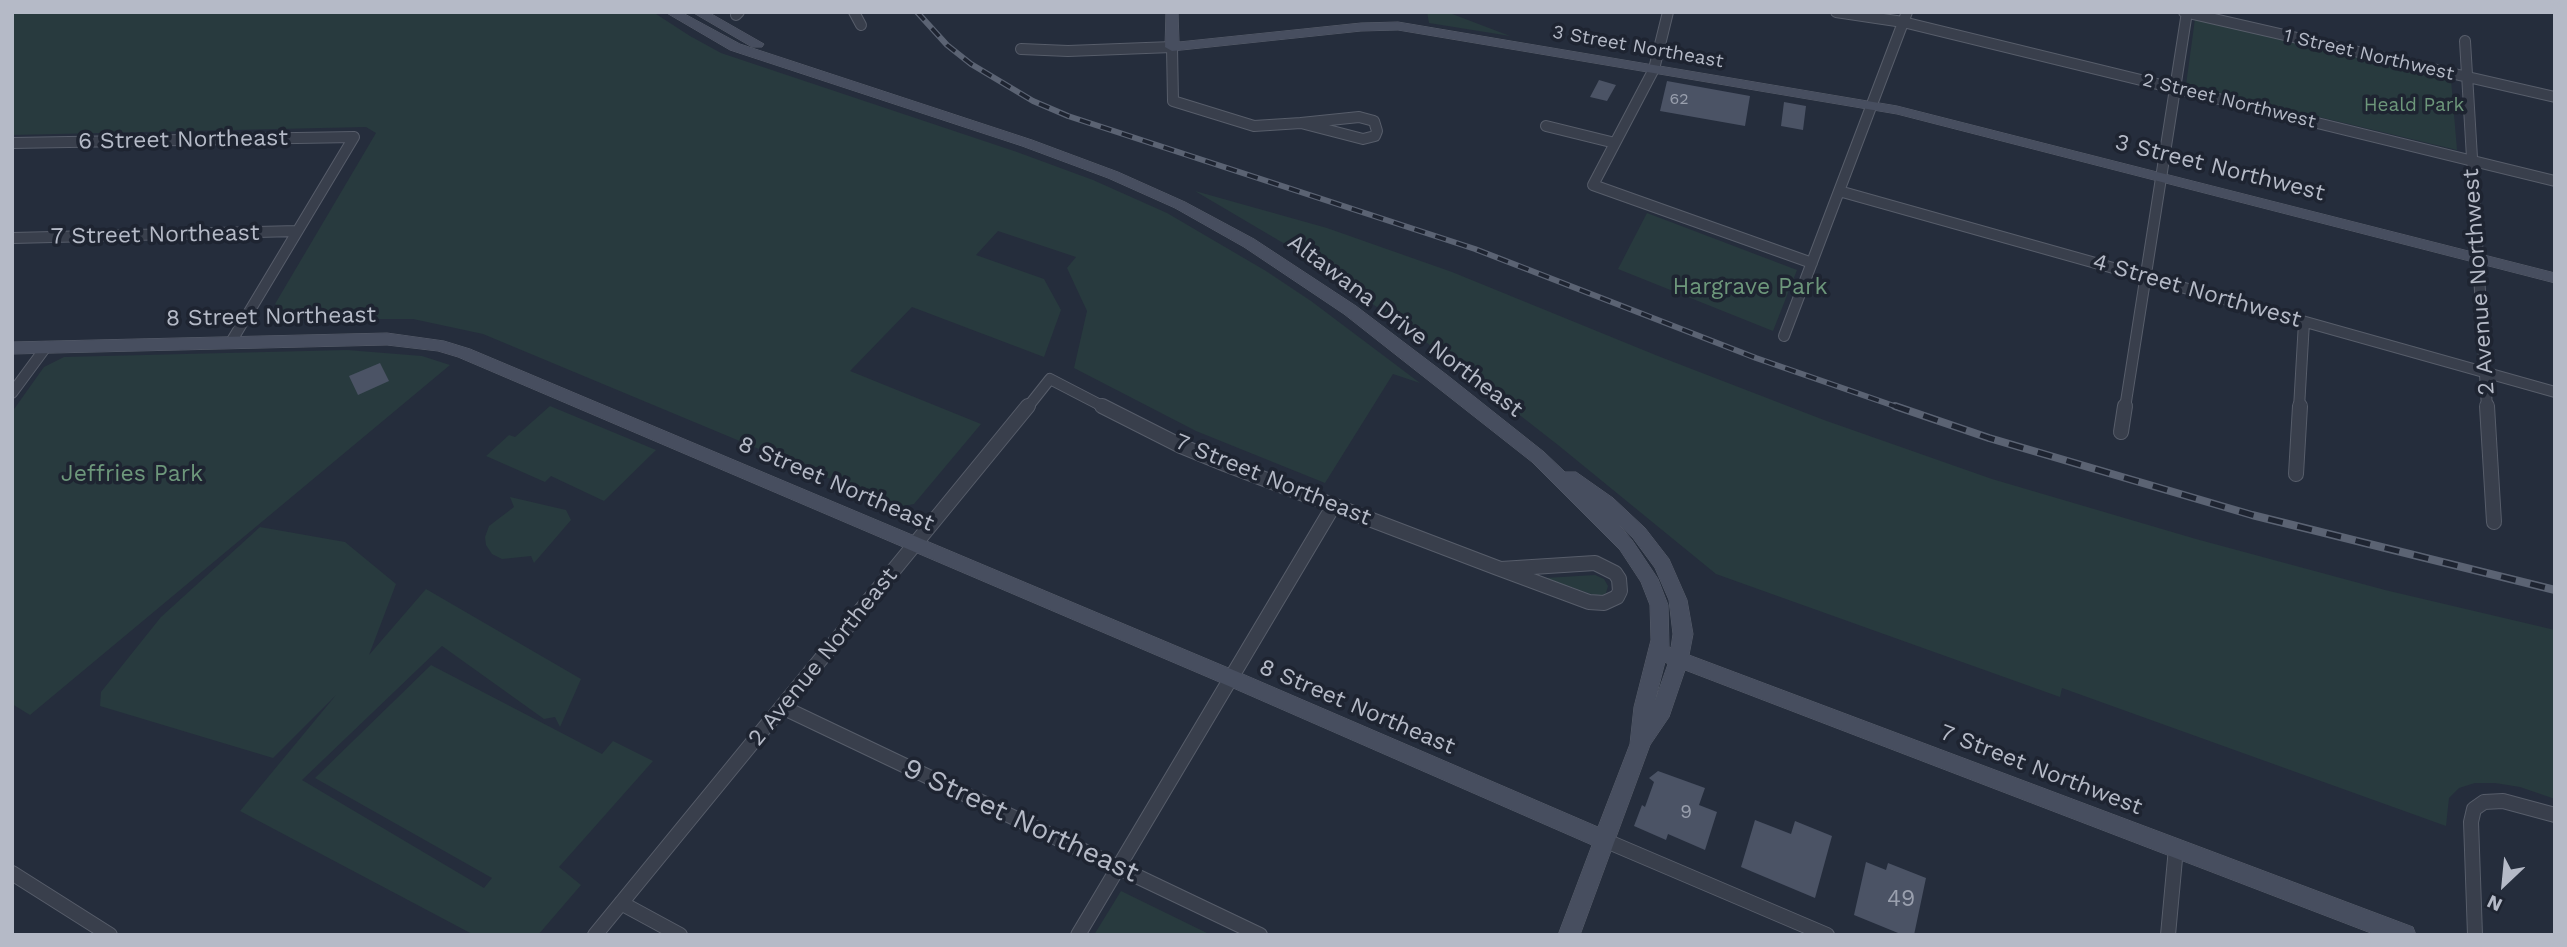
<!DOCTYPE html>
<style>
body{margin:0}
#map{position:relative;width:2567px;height:947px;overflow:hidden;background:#252d3c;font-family:"Work Sans",sans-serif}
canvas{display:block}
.frame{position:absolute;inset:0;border:14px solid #b5bac7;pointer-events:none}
.north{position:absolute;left:2469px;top:849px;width:70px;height:70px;-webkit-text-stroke:5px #1e2431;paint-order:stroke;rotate:206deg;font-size:19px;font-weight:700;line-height:28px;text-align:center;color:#b5bac7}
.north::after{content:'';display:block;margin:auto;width:24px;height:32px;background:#b5bac7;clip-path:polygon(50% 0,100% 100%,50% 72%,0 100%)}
</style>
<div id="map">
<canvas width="2567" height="947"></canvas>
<div class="frame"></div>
<div class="north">N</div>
</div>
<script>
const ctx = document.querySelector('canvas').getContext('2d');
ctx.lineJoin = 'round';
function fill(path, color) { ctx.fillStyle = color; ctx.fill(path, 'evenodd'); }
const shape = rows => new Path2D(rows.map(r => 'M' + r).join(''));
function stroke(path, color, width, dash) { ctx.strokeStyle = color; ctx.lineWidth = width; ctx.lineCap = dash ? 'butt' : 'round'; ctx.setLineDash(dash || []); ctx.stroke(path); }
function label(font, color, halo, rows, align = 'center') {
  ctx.font = font + ' "Work Sans",sans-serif'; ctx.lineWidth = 7; ctx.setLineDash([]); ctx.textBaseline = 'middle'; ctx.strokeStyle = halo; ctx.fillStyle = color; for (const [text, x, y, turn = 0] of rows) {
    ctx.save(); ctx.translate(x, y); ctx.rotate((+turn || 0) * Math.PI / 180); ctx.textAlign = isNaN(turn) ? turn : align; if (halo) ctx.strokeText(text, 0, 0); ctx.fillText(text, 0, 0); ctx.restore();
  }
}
const green = shape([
 [12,12,653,12,690,36,721,53,1017,152,1093,180,1167,213,1266,271,1311,301,1420,383,1393,374,1325,483,1196,431,1074,368,1087,311,1067,268,1076,257,998,231,976,255,1044,279,1061,310,1044,357,912,307,850,371,981,424,914,504,898,507,483,334,413,319,296,319,275,304,376,133,366,127,12,135],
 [1427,12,1447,12,1510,36,1429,23],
 [2195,19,2451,79,2457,150,2186,85],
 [1195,191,1327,228,1452,272,1658,356,1824,420,1992,479,2196,539,2385,590,2555,630,2555,799,2520,787,2495,783,2475,783,2459,788,2449,798,2446,826,2062,688,2060,697,1716,574,1558,445,1417,335,1295,250],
 [1647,213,1797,270,1773,331,1618,269],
 [347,350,422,356,450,365,30,715,12,704,12,412,44,367,64,357],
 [550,406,656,450,604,501,551,476,545,482,486,456,509,435,515,437],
 [510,497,566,510,571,520,534,563,531,556,502,559,492,554,486,545,485,537,489,526,514,507],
 [260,527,345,542,396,584,369,655,426,589,581,679,560,727,555,717,544,719,442,646,302,780,484,888,492,878,315,778,431,665,602,754,613,741,653,761,559,867,581,885,538,935,474,935,240,811,336,695,273,758,100,706,101,692,161,617],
 [1595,575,1604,579,1608,586,1606,593,1600,597,1545,578],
 [1121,891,1211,935,1094,935]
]);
const building = shape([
 [1599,80,1616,85,1607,101,1590,97],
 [1667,81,1750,96,1745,126,1660,111],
 [1784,102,1806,106,1803,130,1781,126],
 [380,363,389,381,358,395,349,376],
 [1658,771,1705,788,1699,805,1717,812,1705,850,1668,834,1666,840,1634,826,1642,805,1645,807,1654,782,1649,778],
 [1755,820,1791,834,1795,821,1832,836,1815,898,1741,867],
 [1866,862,1886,870,1888,863,1926,878,1914,935,1903,935,1854,915]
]);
const streetFar1 = shape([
 [854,12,861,25],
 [1668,12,1654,69,1593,185,1812,263],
 [1836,12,1903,22,2555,181],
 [2184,12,2555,97],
 [736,15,739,12],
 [2465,41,2487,408],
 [1021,49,1068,51,1172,47,1173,101,1254,126,1301,123],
 [1359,117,1374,121,1377,131,1375,136,1363,139,1301,123,1359,117],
 [1546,126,1615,143],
 [12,143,354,137],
 [1839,191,2555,392],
 [12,238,297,231],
 [1784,336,1907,12],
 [231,342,354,137],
 [12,393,46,347],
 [1027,408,1050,379,1106,408],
 [2125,408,2187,12],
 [2299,408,2304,322]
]);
const street = shape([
 [1102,406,1181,446,1225,464,1495,567,1589,602,1604,603,1617,597,1620,591,1619,579,1615,573,1595,563,1501,569],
 [2487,406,2494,522],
 [2121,432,2125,406],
 [2296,474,2300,406],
 [782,707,1260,935],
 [1604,840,1827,935],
 [12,873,110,935],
 [621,903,680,935],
 [595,935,1028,406],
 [1078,935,1334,505],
 [2168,935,2176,848],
 [2475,935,2471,822,2474,809,2484,802,2503,801,2555,815]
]);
const secondary = shape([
 [665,12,681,12,740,44,1032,140,1118,172,1185,202,1254,239,1356,306,1447,375,1544,452,1565,472,1576,472,1613,498,1645,528,1669,559,1687,600,1693,634,1689,655,2405,924,2413,927,2416,935,2376,935,1685,670,1669,717,1650,745,1580,935,1558,935,1592,845,1224,684,458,357,438,351,387,345,12,354,12,342,387,333,444,341,470,349,1238,672,1598,827,1630,744,1634,707,1651,640,1650,605,1641,582,1620,550,1532,462,1344,314,1244,247,1175,208,1108,178,1022,146,730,50,665,12],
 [1619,525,1633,538,1655,568,1669,600,1673,634,1671,648,1669,647,1668,605,1658,579,1632,540,1619,525],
 [1665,662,1668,664,1655,701,1665,662],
 [692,12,708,12,764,44,762,47,752,47,692,12],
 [1166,12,1178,12,1179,42,1361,23,1398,22,1897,106,2555,273,2555,283,1897,114,1398,30,1361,31,1172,51,1165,47,1166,12]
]);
const railFar1 = shape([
 [917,12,947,45,971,64,1033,101,1068,116,1475,249,1756,358,1900,408]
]);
const rail = shape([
 [1895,406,1989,438,2252,515,2555,590]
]);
const farNumbernames = [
 ["62",1679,99]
];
const farStreetnames = [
 ["3 Street Northeast",1638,47,10],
 ["1 Street Northwest",2369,55,13],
 ["2 Street Northwest",2229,101,14]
];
const farParknames = [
 ["Heald Park",2414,105]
];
const numberNames = [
 ["9",1686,812]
];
const streetNames = [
 ["6 Street Northeast",183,140,-1],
 ["3 Street Northwest",2220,168,14],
 ["7 Street Northeast",155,235,-1],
 ["2 Avenue Northwest",2479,282,-94],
 ["4 Street Northwest",2197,291,16],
 ["8 Street Northeast",271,317,-1],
 ["Altawana Drive Northeast",1405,326,37],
 ["7 Street Northeast",1273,480,22],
 ["8 Street Northeast",836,484,23],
 ["2 Avenue Northeast",823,657,-51],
 ["8 Street Northeast",1357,707,23],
 ["7 Street Northwest",2041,770,21]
];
const parkNames = [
 ["Hargrave Park",1750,287],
 ["Jeffries Park",132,474]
];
const nearNumbernames = [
 ["49",1901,899]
];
const nearStreetnames = [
 ["9 Street Northeast",1021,821,25]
];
fill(green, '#283a3e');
fill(building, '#4b5365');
stroke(streetFar1, '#575d6a', 12);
stroke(street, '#575d6a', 16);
stroke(secondary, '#575d6a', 1);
stroke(streetFar1, '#393f4c', 10);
stroke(street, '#393f4c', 14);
fill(secondary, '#474e5f');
stroke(railFar1, '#5b6373', 6);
stroke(rail, '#5b6373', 8);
stroke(railFar1, '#1e2431', 3.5, [11]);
stroke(rail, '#1e2431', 5, [15]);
label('16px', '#9aa0ae', null, farNumbernames);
label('19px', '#b5bac7', '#1e2431', farStreetnames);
label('19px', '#6d977b', '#1e2431', farParknames);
label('19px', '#9aa0ae', null, numberNames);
label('23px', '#b5bac7', '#1e2431', streetNames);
label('23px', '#6d977b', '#1e2431', parkNames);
label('23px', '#9aa0ae', null, nearNumbernames);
label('28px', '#b5bac7', '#1e2431', nearStreetnames);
</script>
